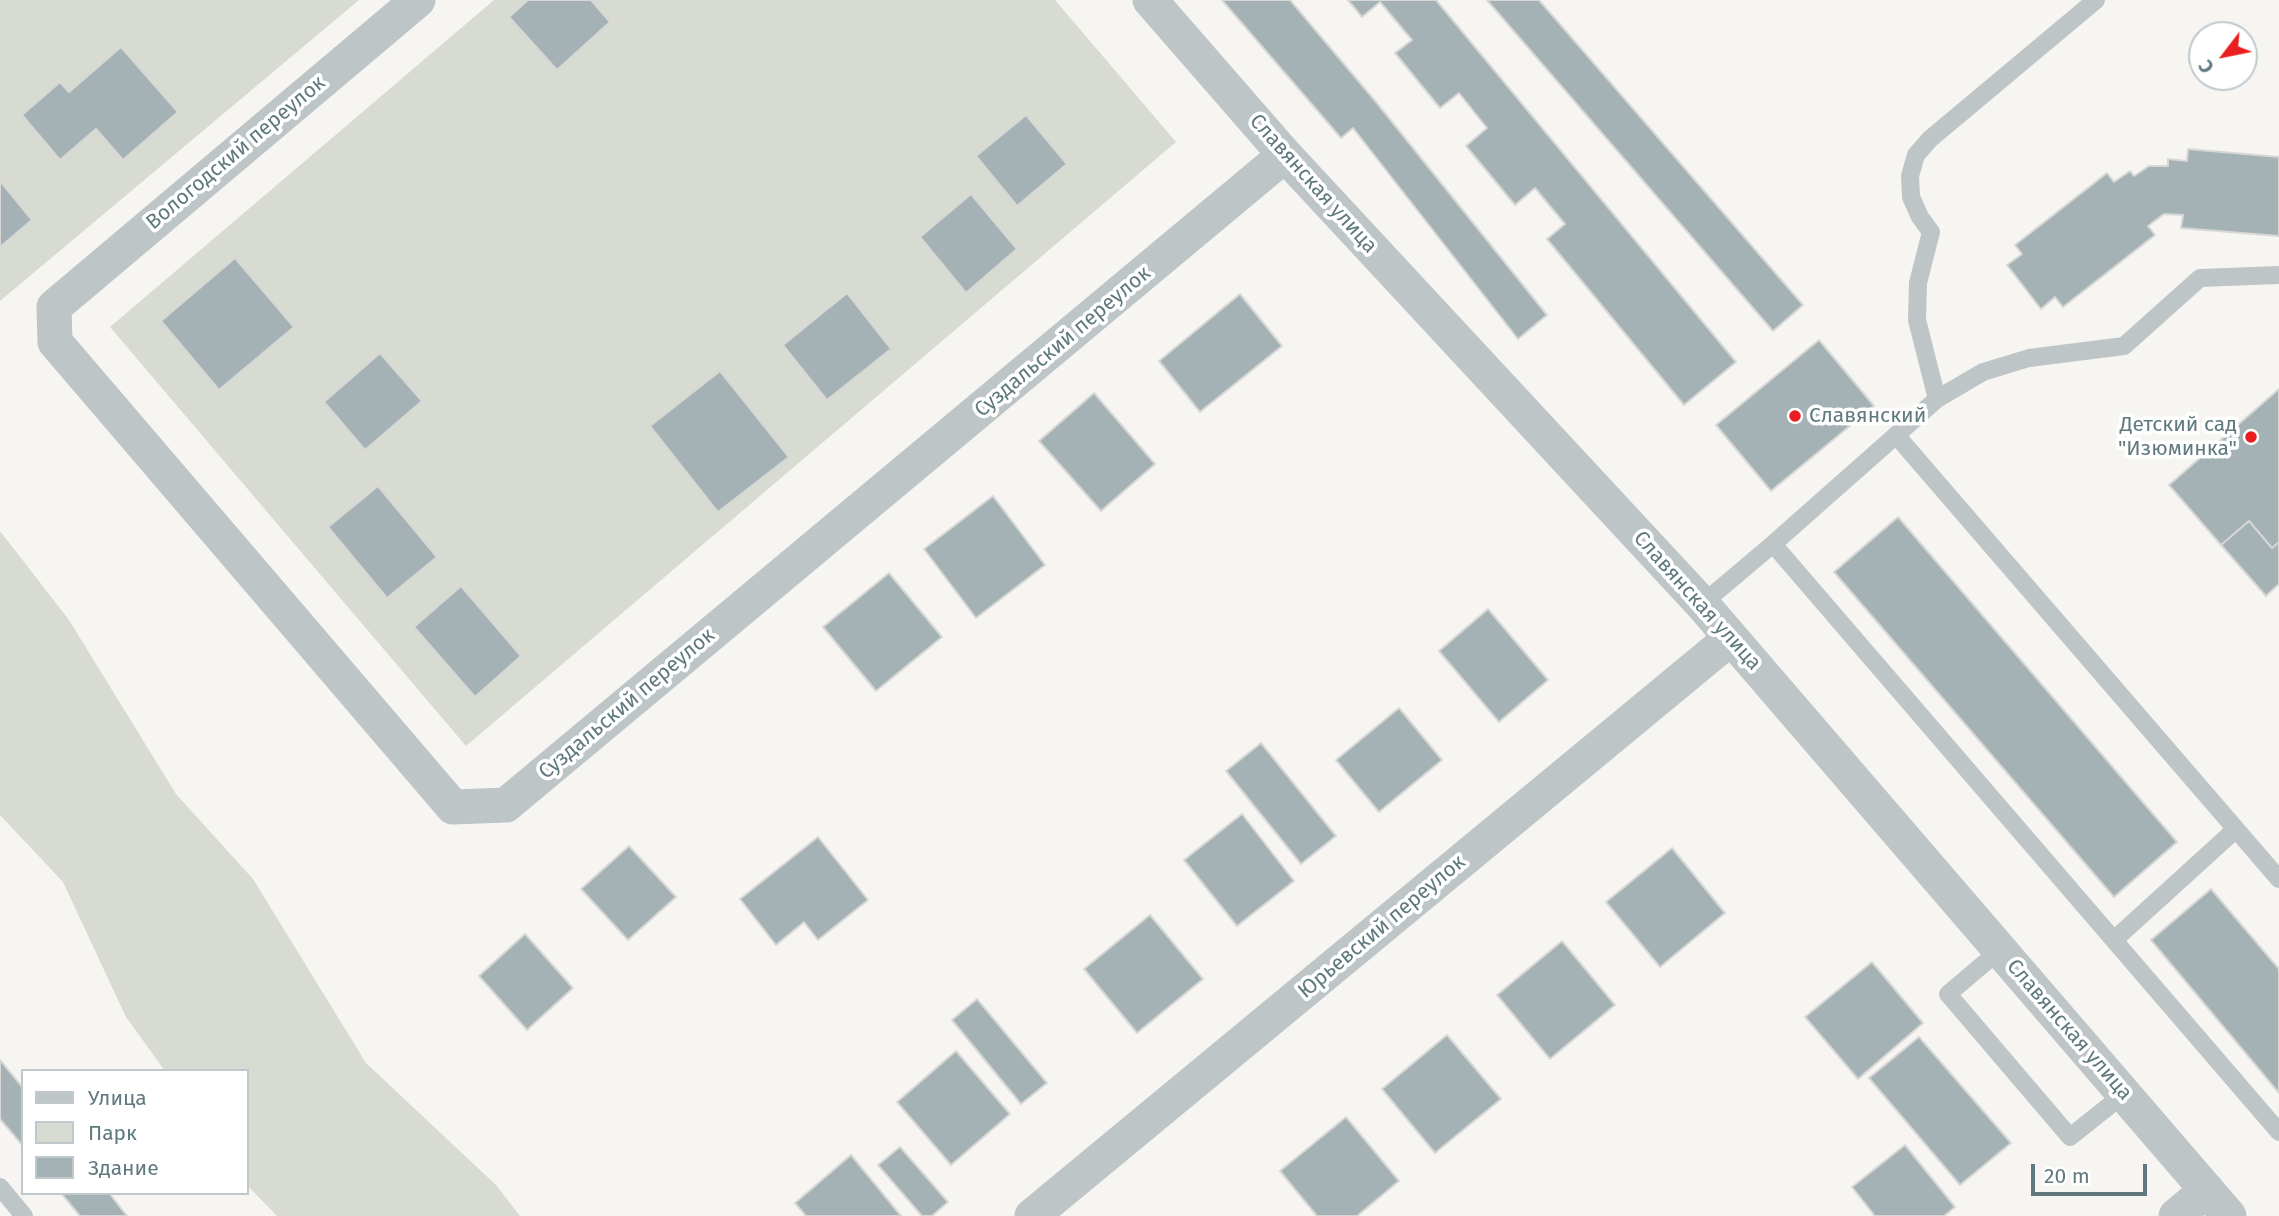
<!DOCTYPE html>
<meta charset="utf-8">
<style>
body{margin:0}
#map{position:relative;width:2279px;height:1216px;overflow:hidden;background:#f6f5f2;font-family:"Fira Sans",sans-serif}
canvas{display:block}
.legend{position:absolute;left:21px;top:1069px;width:228px;height:126px;box-sizing:border-box;background:#fff;border:2px solid #bfc9cc;margin:0;padding:9px 12px;list-style:none;font-size:21px;color:#60797f}
.legend li{display:flex;align-items:center;gap:14px;height:35px}
.legend b{width:35px;border:2px solid #bfc9cc}
.north{position:absolute;left:2188px;top:21px;width:70px;height:70px;box-sizing:border-box;background:#fff;border:2px solid #bfc9cc;border-radius:50%;rotate:238deg;font-size:19px;font-weight:700;line-height:28px;text-align:center;color:#60797f}
.north::after{content:'';display:block;margin:auto;width:24px;height:32px;background:#ea1e1f;clip-path:polygon(50% 0,100% 100%,50% 72%,0 100%)}
.scale{position:absolute;left:2031px;top:1164px;width:116px;height:32px;box-sizing:border-box;border:4px solid #60797f;border-top:0;padding-left:9px;font-size:21px;line-height:24px;white-space:nowrap;color:#60797f;-webkit-text-stroke:5px #fff;paint-order:stroke}
</style>
<div id="map">
<canvas width="2279" height="1216"></canvas>
<ul class="legend">
<li><b style="height:9px;background:#bec5c7"></b>Улица</li>
<li><b style="height:19px;background:#d7dbd1"></b>Парк</li>
<li><b style="height:19px;background:#a5b2b5"></b>Здание</li>
</ul>
<div class="north">С</div>
<div class="scale">20 m</div>
</div>
<script>
const ctx = document.querySelector('canvas').getContext('2d');
ctx.lineJoin = 'round';
function fill(path, color) { ctx.fillStyle = color; ctx.fill(path, 'evenodd'); }
const shape = rows => new Path2D(rows.map(r => 'M' + r).join(''));
function stroke(path, color, width, dash) { ctx.strokeStyle = color; ctx.lineWidth = width; ctx.lineCap = dash ? 'butt' : 'round'; ctx.setLineDash(dash || []); ctx.stroke(path); }
function label(font, color, halo, rows, align = 'center') {
  ctx.font = font + ' "Fira Sans",sans-serif'; ctx.lineWidth = 7; ctx.setLineDash([]); ctx.textBaseline = 'middle'; ctx.strokeStyle = halo; ctx.fillStyle = color; for (const [text, x, y, turn = 0] of rows) {
    ctx.save(); ctx.translate(x, y); ctx.rotate((+turn || 0) * Math.PI / 180); ctx.textAlign = isNaN(turn) ? turn : align; if (halo) ctx.strokeText(text, 0, 0); ctx.fillText(text, 0, 0); ctx.restore();
  }
}
const green = shape([
 [0,0,359,0,0,301],
 [494,0,1055,0,1176,142,466,746,110,327],
 [0,531,69,620,176,794,253,879,366,1063,496,1185,520,1216,277,1216,247,1185,247,1071,165,1071,126,1017,63,882,0,815]
]);
const building = shape([
 [528,0,591,0,610,22,557,70,509,17,528,0],
 [1222,0,1290,0,1376,102,1547,315,1518,339,1353,128,1341,138,1222,0],
 [1348,0,1436,0,1736,362,1684,405,1547,239,1565,224,1535,188,1515,205,1466,146,1487,128,1459,93,1440,108,1395,53,1412,40,1380,2,1362,17,1348,0],
 [1487,0,1539,0,1803,305,1773,331,1487,0],
 [121,47,178,112,123,160,96,129,60,160,22,115,60,82,69,92,121,47],
 [1026,115,1067,164,1017,206,976,156,1026,115],
 [2188,149,2279,157,2279,236,2181,228,2183,215,2164,214,2148,226,2155,235,2063,307,2055,297,2041,309,2007,265,2022,254,2015,245,2107,173,2114,182,2130,171,2134,176,2149,166,2168,166,2168,159,2187,161,2188,149],
 [0,181,32,220,0,247,0,181],
 [971,194,1017,249,966,293,920,237,971,194],
 [235,258,294,327,219,390,161,321,235,258],
 [847,293,891,349,827,400,783,345,847,293],
 [1240,294,1282,346,1200,412,1159,361,1240,294],
 [1819,340,1874,406,1771,491,1716,425,1819,340],
 [380,353,422,401,365,450,324,402,380,353],
 [720,371,789,457,718,512,650,426,720,371],
 [2279,389,2279,542,2272,548,2249,521,2221,545,2169,485,2279,389],
 [1094,393,1155,464,1101,511,1039,441,1094,393],
 [378,486,437,557,387,598,328,527,378,486],
 [993,496,1045,565,976,618,924,549,993,496],
 [1898,517,2177,842,2114,897,1834,572,1898,517],
 [2249,521,2272,548,2279,542,2279,584,2266,596,2221,545,2249,521],
 [889,573,942,637,876,691,823,627,889,573],
 [461,586,521,656,475,697,414,627,461,586],
 [1488,609,1548,680,1499,722,1439,651,1488,609],
 [1399,708,1442,760,1379,812,1336,760,1399,708],
 [1261,743,1336,836,1301,864,1226,771,1261,743],
 [1242,814,1294,881,1237,926,1184,860,1242,814],
 [818,837,868,900,818,940,804,922,776,945,740,899,818,837],
 [629,846,676,897,628,940,581,889,629,846],
 [1672,848,1725,913,1660,967,1606,902,1672,848],
 [2211,889,2279,969,2279,1093,2151,940,2211,889],
 [1150,915,1203,979,1137,1033,1084,969,1150,915],
 [525,934,573,988,527,1030,479,976,525,934],
 [1562,941,1615,1005,1550,1059,1497,995,1562,941],
 [1872,962,1923,1023,1858,1079,1805,1017,1872,962],
 [977,999,1047,1083,1021,1104,952,1020,977,999],
 [1447,1035,1501,1099,1435,1153,1382,1089,1447,1035],
 [1919,1037,2011,1143,1960,1185,1869,1078,1919,1037],
 [956,1051,1010,1114,951,1165,897,1102,956,1051],
 [0,1060,23,1088,23,1146,0,1119,0,1060],
 [1346,1117,1399,1181,1357,1216,1317,1216,1280,1171,1346,1117],
 [1905,1145,1955,1207,1944,1216,1875,1216,1852,1187,1905,1145],
 [900,1147,948,1202,932,1216,922,1216,878,1165,900,1147],
 [851,1155,901,1216,806,1216,795,1203,851,1155],
 [61,1193,109,1193,127,1216,80,1216,61,1193]
]);
const service = shape([
 [1937,399,1917,320,1918,283,1931,232,1920,217,1911,197,1910,176,1916,155,1930,139,2096,0],
 [1896,435,2279,879],
 [1773,544,2279,1132],
 [1702,604,1773,544,1937,399,1983,372,2029,358,2124,346,2200,278,2279,275],
 [2114,940,2236,829],
 [2000,950,1948,994,2070,1137,2124,1094],
 [0,1187,24,1216]
]);
const minor = shape([
 [418,0,54,307,55,342,453,807,506,805,1285,155],
 [1150,0,1285,155,1702,604,2229,1216],
 [1032,1216,1731,638],
 [2176,1216,2207,1190]
]);
const markers = [
 [1795,416,7,"#ea1e1f"],
 [2251,437,7,"#ea1e1f"]
];
const streetNames = [
 ["Вологодский переулок",236,153,-40],
 ["Славянская улица",1313,184,48],
 ["Суздальский переулок",1063,342,-40],
 ["Славянская улица",1697,601,48],
 ["Суздальский переулок",627,704,-40],
 ["Юрьевский переулок",1382,927,-40],
 ["Славянская улица",2069,1030,49]
];
const poiNames = [
 ["Славянский",1809,416],
 ["Детский сад",2237,425,"right"],
 ["\"Изюминка\"",2237,449,"right"]
];
fill(green, '#d7dbd1');
fill(building, '#a5b2b5');
stroke(building, '#d7d7d5', 2);
stroke(service, '#bec5c7', 18);
stroke(minor, '#bec5c7', 35);
for (const [x, y, r, color] of markers) { const dot = new Path2D(); dot.arc(x, y, r, 0, 2 * Math.PI); ctx.fillStyle = color; ctx.fill(dot); stroke(dot, '#fff', 2.5); }
label('21px', '#60797f', '#fff', streetNames);
label('21px', '#60797f', '#fff', poiNames, 'left');
</script>
